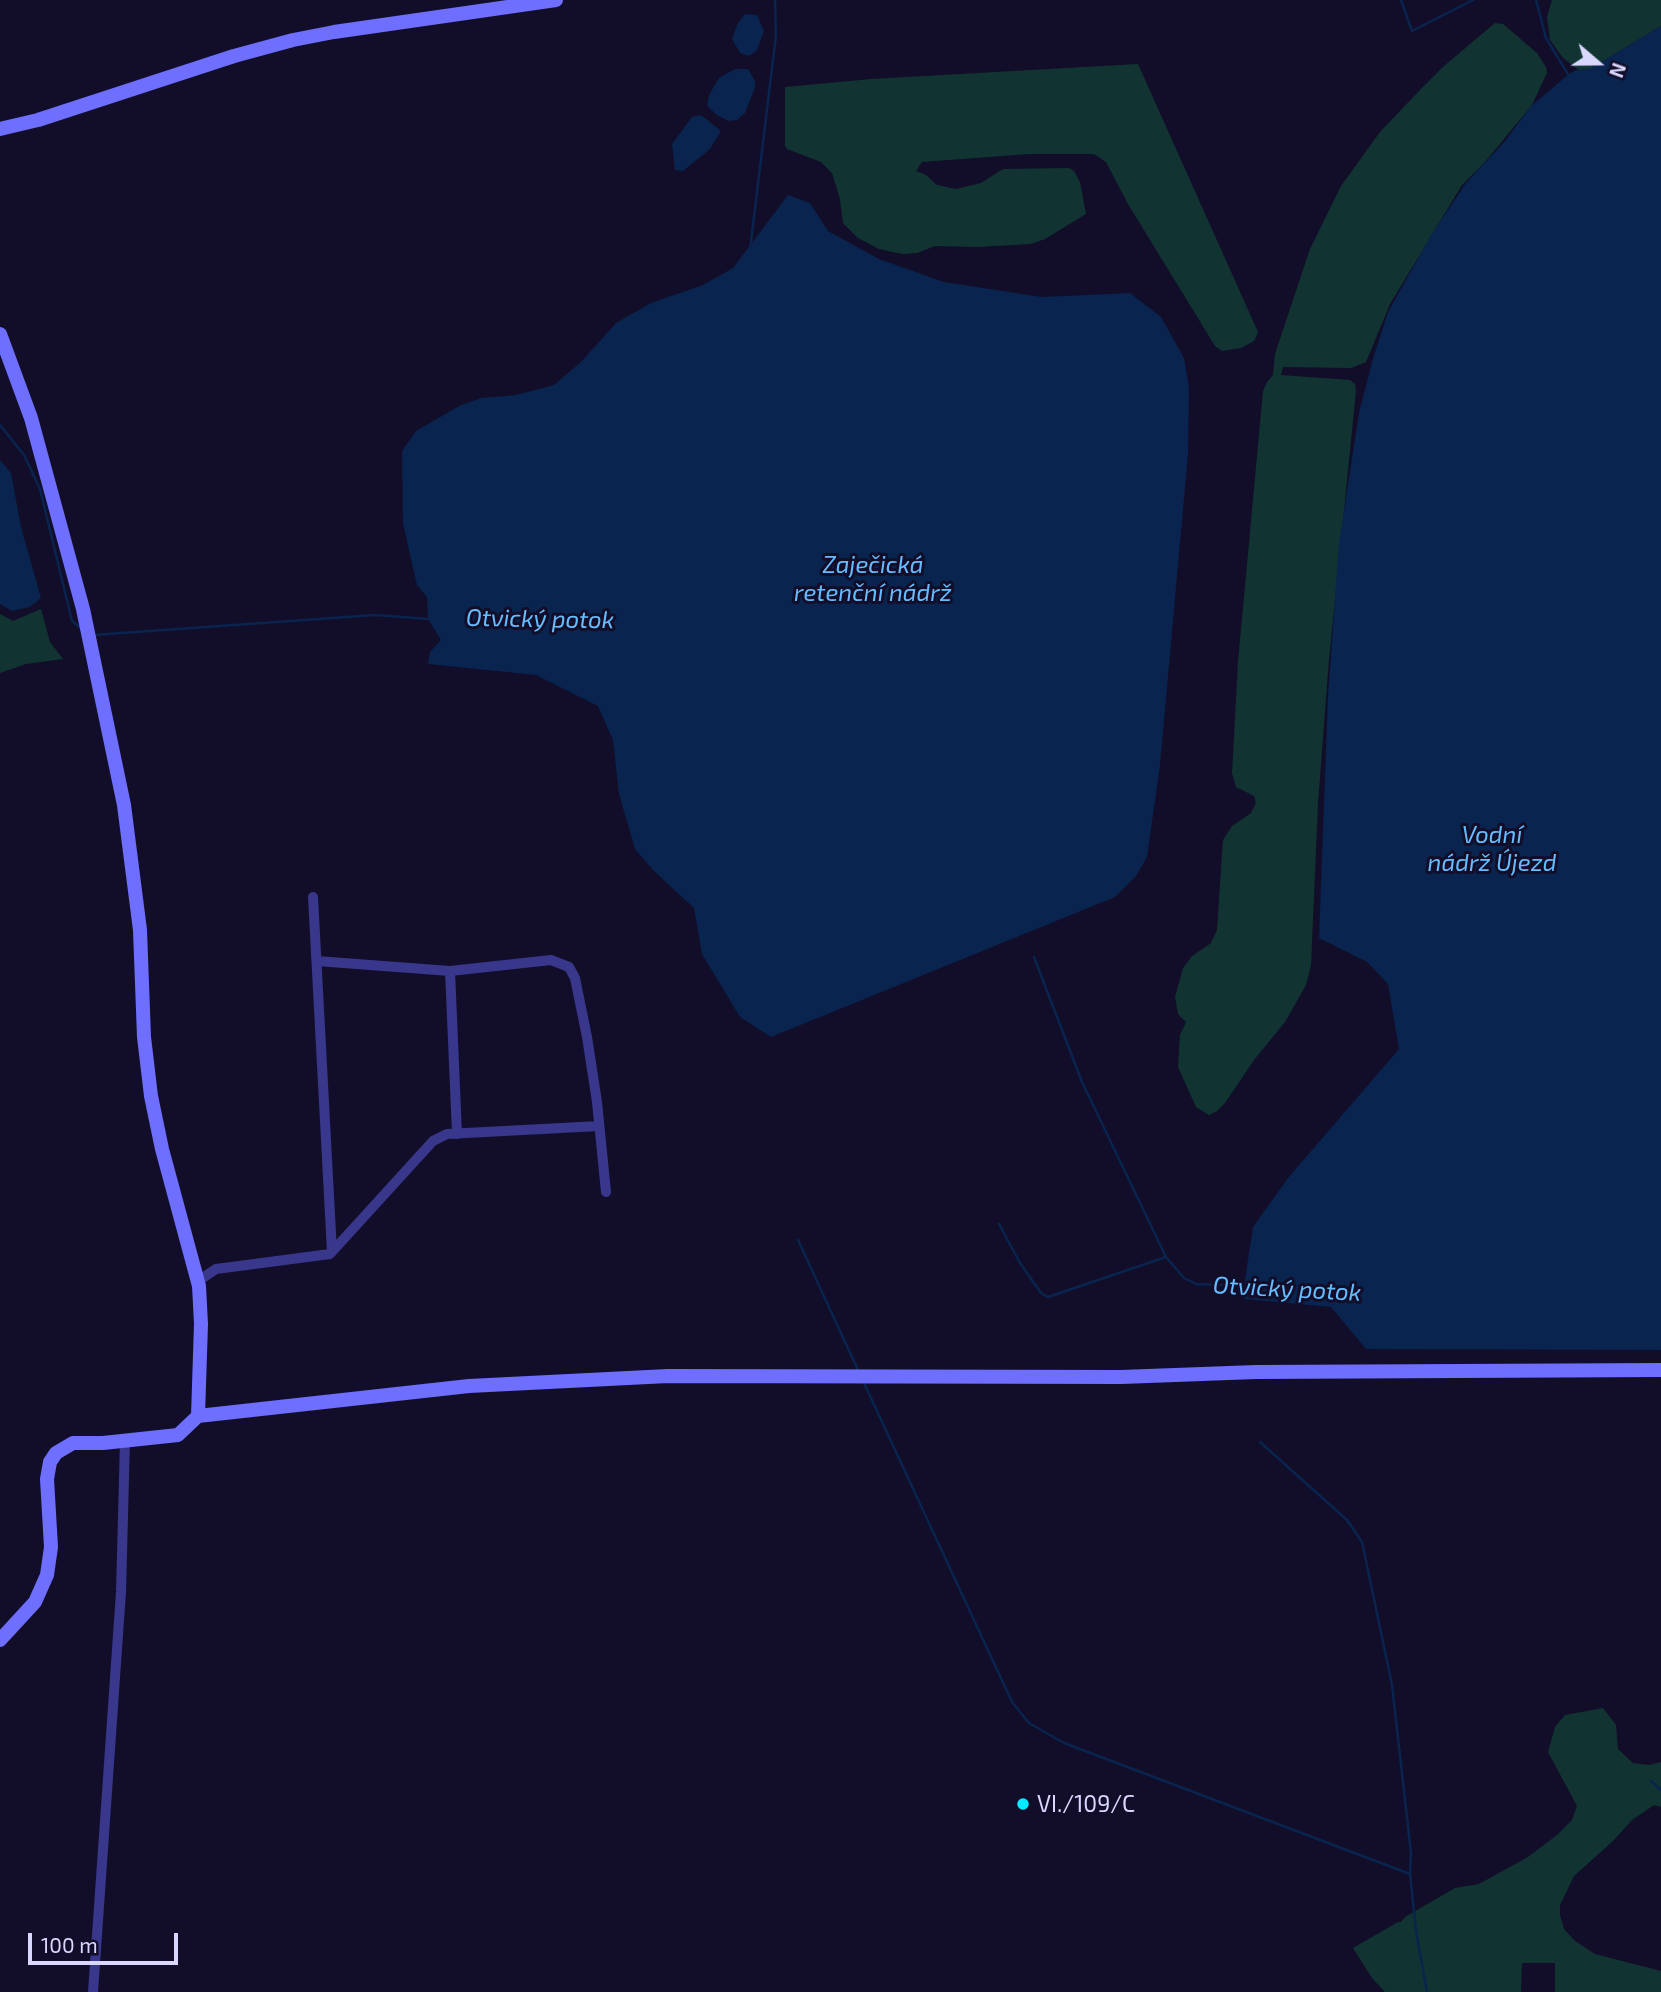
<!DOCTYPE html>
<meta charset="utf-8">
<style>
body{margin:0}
#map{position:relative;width:1661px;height:1992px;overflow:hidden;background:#120e29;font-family:"Exo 2",sans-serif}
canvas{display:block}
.north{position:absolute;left:1563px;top:28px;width:70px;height:70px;-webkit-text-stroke:5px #120e29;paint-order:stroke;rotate:110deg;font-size:19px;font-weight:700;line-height:28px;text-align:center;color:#dad7ff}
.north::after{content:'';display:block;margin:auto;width:24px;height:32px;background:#dad7ff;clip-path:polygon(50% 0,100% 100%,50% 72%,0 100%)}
.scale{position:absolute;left:28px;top:1933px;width:150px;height:32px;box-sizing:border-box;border:4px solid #dad7ff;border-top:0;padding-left:9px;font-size:21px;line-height:24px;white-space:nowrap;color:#dad7ff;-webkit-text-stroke:5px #120e29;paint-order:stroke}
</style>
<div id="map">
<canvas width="1661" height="1992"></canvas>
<div class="north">N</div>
<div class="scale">100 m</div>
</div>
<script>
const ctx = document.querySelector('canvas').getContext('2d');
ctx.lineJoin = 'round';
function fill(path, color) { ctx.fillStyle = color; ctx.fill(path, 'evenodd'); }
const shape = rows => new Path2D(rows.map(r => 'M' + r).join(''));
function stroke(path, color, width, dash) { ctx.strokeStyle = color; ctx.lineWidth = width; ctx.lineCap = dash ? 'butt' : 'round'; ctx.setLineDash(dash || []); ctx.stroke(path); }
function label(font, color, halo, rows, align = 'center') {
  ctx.font = font + ' "Exo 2",sans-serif'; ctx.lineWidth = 6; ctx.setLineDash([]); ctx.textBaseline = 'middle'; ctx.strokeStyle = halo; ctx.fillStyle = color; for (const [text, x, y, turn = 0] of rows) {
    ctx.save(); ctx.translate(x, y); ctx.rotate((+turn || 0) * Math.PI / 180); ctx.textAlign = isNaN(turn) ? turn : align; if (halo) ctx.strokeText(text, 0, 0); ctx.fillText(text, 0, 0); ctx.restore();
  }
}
const green = shape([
 [1552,0,1661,0,1661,26,1590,69,1580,71,1563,58,1550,40,1547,17],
 [1495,23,1503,24,1537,53,1546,67,1547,73,1532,105,1485,162,1462,185,1390,304,1366,362,1351,368,1283,367,1281,375,1350,380,1355,384,1356,391,1329,659,1318,803,1311,965,1306,985,1285,1022,1254,1060,1225,1103,1217,1111,1209,1115,1196,1107,1178,1067,1180,1035,1186,1022,1178,1014,1175,997,1183,968,1192,956,1211,943,1217,930,1223,840,1232,826,1251,813,1256,803,1254,796,1236,787,1232,773,1238,662,1263,391,1267,382,1273,375,1275,354,1310,249,1341,186,1380,132,1419,91,1444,66],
 [1138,64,1258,332,1254,341,1241,348,1222,351,1215,346,1128,204,1106,162,1094,154,1029,154,922,162,916,171,926,175,937,185,956,189,981,183,1003,169,1069,168,1074,171,1080,182,1086,214,1045,239,1031,244,977,247,935,246,917,253,902,254,879,249,858,238,843,223,840,199,832,173,821,162,787,149,785,146,785,87,871,79],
 [41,609,50,642,63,659,26,664,0,673,0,614,13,621],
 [1603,1708,1616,1725,1618,1749,1633,1763,1649,1765,1661,1762,1661,1807,1654,1805,1632,1820,1613,1841,1574,1876,1560,1905,1560,1915,1564,1929,1575,1941,1595,1954,1661,1971,1661,1992,1555,1992,1555,1963,1522,1963,1521,1992,1385,1992,1372,1978,1353,1948,1398,1922,1401,1922,1405,1917,1455,1888,1479,1884,1528,1857,1557,1835,1572,1820,1577,1806,1548,1752,1555,1727,1565,1715]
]);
const water = shape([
 [745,14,757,15,764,31,757,50,749,56,740,53,732,39,738,23],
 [1661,26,1661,1350,1366,1349,1331,1307,1244,1299,1244,1286,1253,1227,1288,1178,1399,1049,1388,984,1367,962,1319,938,1328,696,1339,543,1359,413,1372,362,1388,312,1430,237,1466,183,1505,141,1531,106,1569,74,1576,70,1590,69],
 [735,69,748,69,755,81,755,88,745,113,737,120,728,121,717,115,707,106,709,95,719,78],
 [701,115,721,131,710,149,683,171,675,170,672,144,692,117],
 [788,195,810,203,828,231,879,259,944,282,1042,297,1130,293,1161,317,1184,358,1189,388,1188,454,1160,765,1147,857,1136,876,1115,897,771,1037,740,1017,702,954,694,908,653,870,635,849,619,794,613,740,598,706,536,675,428,664,430,652,441,640,428,619,427,597,417,585,403,524,402,451,416,431,461,405,481,398,516,395,554,385,581,362,616,323,651,303,703,285,733,268],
 [0,460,11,473,21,527,41,598,30,607,12,611,0,604]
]);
const stream = shape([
 [1401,0,1412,31,1473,0],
 [1536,0,1546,38,1569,76],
 [750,250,776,35,775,0],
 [0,425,24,455,40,489,72,621,82,629],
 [93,635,375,615,429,619],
 [1034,957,1082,1082,1166,1257,1184,1278,1196,1284,1247,1286],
 [999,1224,1020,1263,1041,1293,1048,1297,1166,1257],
 [798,1240,858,1370],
 [864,1383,1012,1702,1029,1723,1064,1743,1410,1874,1416,1931,1427,1992],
 [1260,1442,1347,1520,1362,1542,1392,1685,1411,1853,1410,1874],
 [1651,1781,1661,1790]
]);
const street = shape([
 [313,897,332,1252],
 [317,961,450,971,551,960,569,967,575,978,587,1037,597,1102,606,1192],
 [450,971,457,1134],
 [198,1281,216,1269,330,1254,433,1141,447,1134,599,1126],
 [93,1992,121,1592,125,1440]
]);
const secondary = shape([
 [0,129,38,120,234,56,293,40,334,32,556,0],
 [0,334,31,418,83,609,124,805,140,930,144,1037,151,1096,162,1149,199,1286,201,1324,198,1416],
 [0,1640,35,1602,47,1575,51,1547,47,1479,50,1462,56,1453,73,1443,103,1443,178,1435,198,1416,469,1386,668,1376,1121,1377,1256,1372,1661,1370]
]);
const markers = [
 [1023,1804,7,"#03ecff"]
];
const poiNames = [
 ["VI./109/C",1037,1804]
];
const waterNames = [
 ["Zaječická",873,565],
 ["retenční nádrž",873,593],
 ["Otvický potok",540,619,1],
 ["Vodní",1492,835],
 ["nádrž Újezd",1492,863],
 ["Otvický potok",1287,1289,3]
];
fill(green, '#113432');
fill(water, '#09244e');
stroke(stream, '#09244e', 2.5);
stroke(street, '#38378b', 10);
stroke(secondary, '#6e6eff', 14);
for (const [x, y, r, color] of markers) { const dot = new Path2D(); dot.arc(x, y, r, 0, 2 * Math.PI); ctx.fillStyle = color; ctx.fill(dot); stroke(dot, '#120e29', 2.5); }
label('23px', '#dad7ff', '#120e29', poiNames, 'left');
label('italic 24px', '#65bcff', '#120e29', waterNames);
</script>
